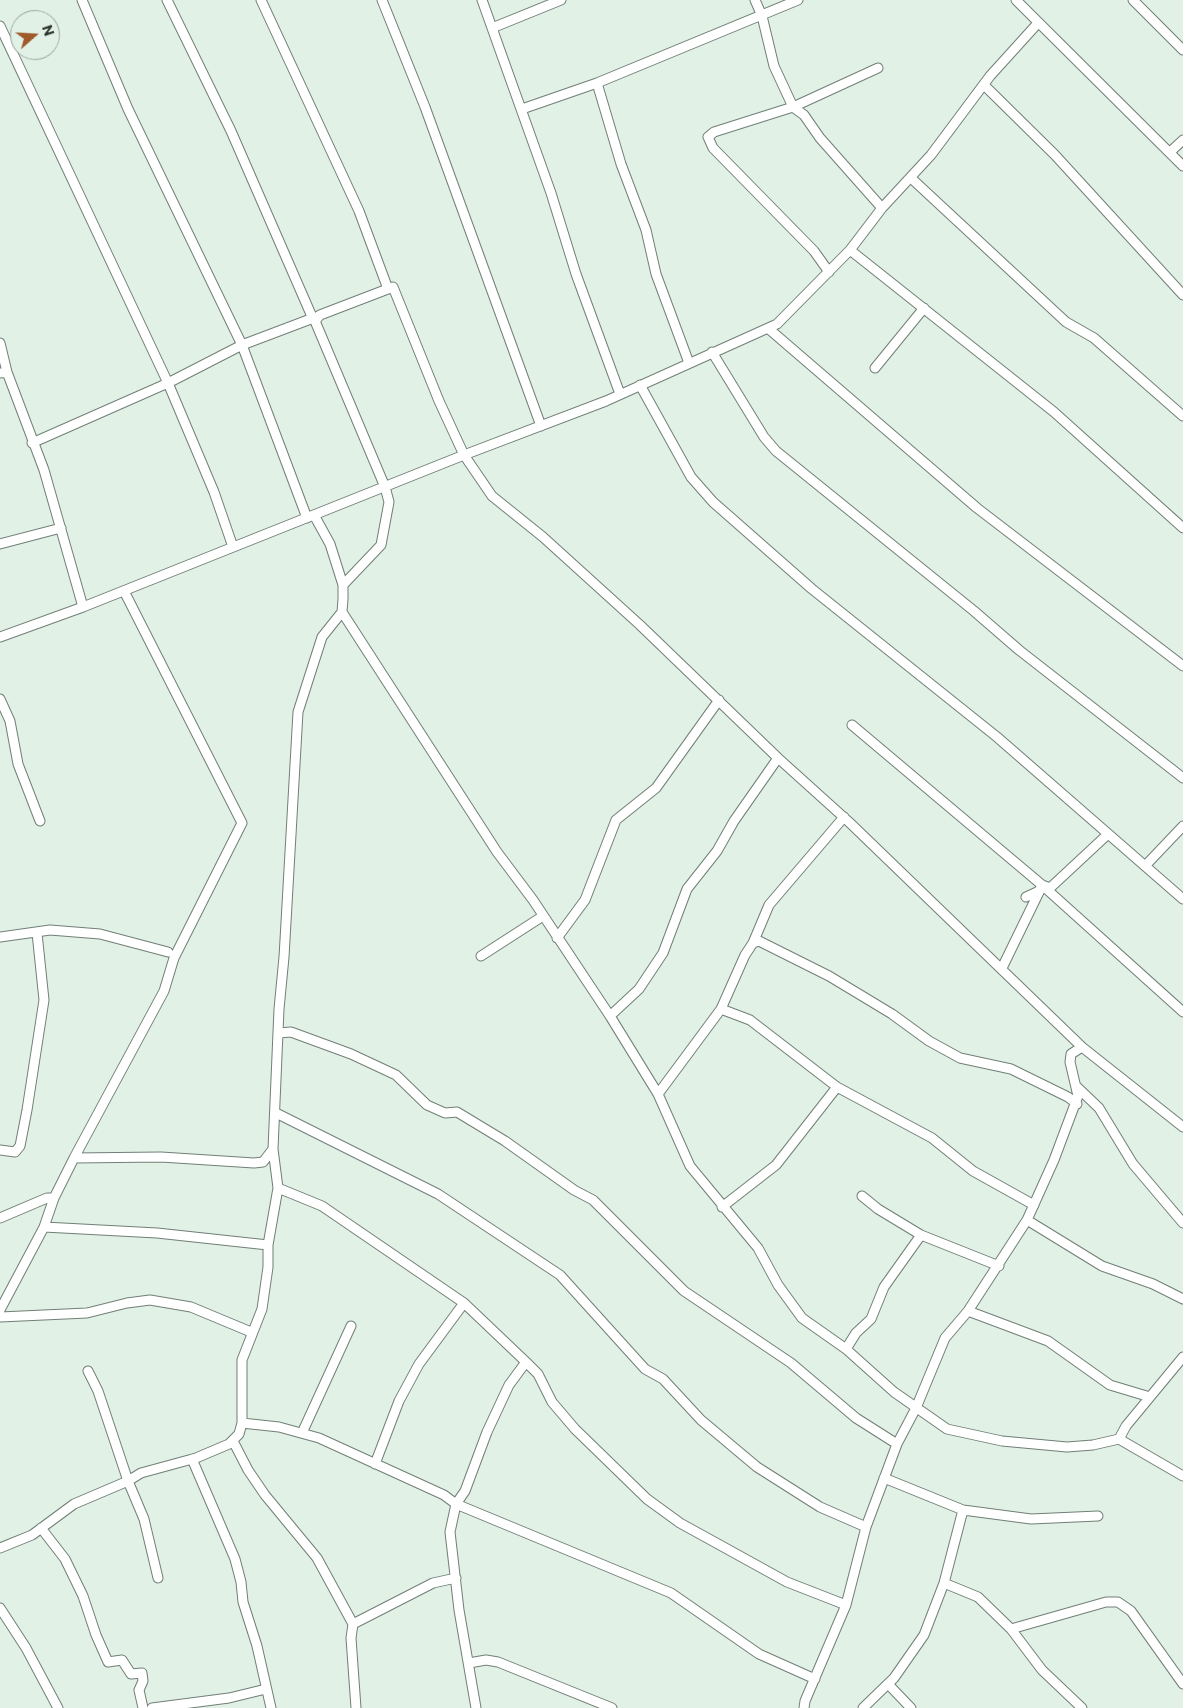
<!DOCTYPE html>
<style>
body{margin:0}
#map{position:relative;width:1183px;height:1708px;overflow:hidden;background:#e1f1e6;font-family:Commissioner,sans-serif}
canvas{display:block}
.north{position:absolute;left:10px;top:10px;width:50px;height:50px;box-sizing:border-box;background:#e1f1e6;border:1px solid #99a59d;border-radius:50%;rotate:71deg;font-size:14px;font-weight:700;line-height:20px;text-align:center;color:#2d332f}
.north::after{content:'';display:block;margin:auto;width:18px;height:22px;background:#9e5a2a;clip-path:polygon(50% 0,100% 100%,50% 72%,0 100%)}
</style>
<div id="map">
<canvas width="1183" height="1708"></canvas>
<div class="north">N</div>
</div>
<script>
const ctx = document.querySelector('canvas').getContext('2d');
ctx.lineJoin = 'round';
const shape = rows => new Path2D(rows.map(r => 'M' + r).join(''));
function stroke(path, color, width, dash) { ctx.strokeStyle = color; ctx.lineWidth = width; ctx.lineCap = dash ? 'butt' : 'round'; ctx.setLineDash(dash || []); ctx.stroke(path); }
const minor = shape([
 [82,0,128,109,242,345,307,518],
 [167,0,231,131,313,319],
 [261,0,359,211,388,289],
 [382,0,425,107,541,426],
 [482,0,551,193,576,274,620,394],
 [755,0,762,16,774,66,793,107,804,115,820,138,882,208],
 [1016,0,1183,166],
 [1133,0,1183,50],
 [0,26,168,383,214,492,233,547],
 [492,28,561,0],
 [597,83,621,164,646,230,656,274,689,363],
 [984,85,1055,155,1183,295],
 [522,109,597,83,798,0],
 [1170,152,1183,140],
 [911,178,1066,322,1094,338,1183,416],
 [850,250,1054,412,1183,528],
 [829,272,814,251,713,148,708,137,714,132,793,107,878,68],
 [769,329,977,508,1183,666],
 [0,343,7,372],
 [712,352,764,437,776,451,974,611,1019,650,1183,778],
 [875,368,924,308],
 [0,373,7,372,44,470,83,607],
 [640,385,691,477,713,502,812,589,997,737,1183,899],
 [32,443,168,383,242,345,316,317],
 [0,544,61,528],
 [343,585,381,545,389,502,385,487,315,321,320,315,393,287,439,401,464,455,492,496,543,537,640,625,778,758,849,822,1082,1047,1183,1127],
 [342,612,497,852,533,900,610,1016,658,1094,690,1166,758,1248,778,1285,802,1318,846,1349,894,1392,947,1429,1002,1441,1067,1447,1093,1445,1119,1439,1183,1476],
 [0,637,83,607,464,455,606,401,777,324,850,250,882,208,931,155,990,76,1038,23],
 [0,699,10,721,18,764,40,821],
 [852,725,1042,885,1183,1012],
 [1145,866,1183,826],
 [1026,897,1039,891,1042,885,1050,888,1108,834],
 [0,937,50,930,100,934,168,952],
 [557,938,585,900,616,820,656,788,719,700],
 [753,943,769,905,844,817],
 [481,956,543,916],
 [1002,968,1040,890],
 [721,1009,750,1020,837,1087,932,1138,973,1171,1034,1205],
 [610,1016,639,989,663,953,687,889,717,851,734,821,778,758],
 [278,1033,291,1032,351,1054,396,1075,427,1105,445,1113,457,1112,505,1141,574,1190,593,1200,684,1291,791,1363,856,1418,897,1444],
 [1076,1086,1099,1108,1133,1164,1183,1223],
 [658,1094,721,1009,745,955,753,943,759,941,829,976,892,1014,929,1041,960,1058,1011,1069,1068,1097,1077,1104],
 [276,1113,438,1194,560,1275,645,1369,663,1379,701,1420,757,1467,820,1507,866,1527],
 [0,1150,15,1152,20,1146,27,1110,44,1000,37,933],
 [74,1158,161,1157,254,1163,263,1162,273,1149],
 [278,1188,322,1206,464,1303,526,1362,509,1385,487,1432,465,1491,456,1504,671,1593,759,1654,815,1679],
 [862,1196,878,1209,921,1235,999,1266],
 [722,1207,776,1165,837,1087],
 [0,1218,47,1198,54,1198],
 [1027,1220,1102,1266,1153,1284,1183,1299],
 [44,1227,157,1233,268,1245],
 [0,1310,44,1227,54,1198,74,1158,164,991,174,958,242,823,124,591],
 [968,1311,1048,1341,1110,1385,1150,1397],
 [0,1317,87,1313,127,1303,150,1300,191,1307,251,1332],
 [846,1349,856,1333,871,1319,884,1287,921,1235],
 [526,1362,538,1374,552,1402,575,1429,647,1499,680,1523,787,1582,846,1605],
 [88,1371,98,1391,128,1481,144,1519,158,1578],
 [242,1423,279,1427,319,1438,444,1495,456,1504,450,1532,459,1610,476,1708],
 [302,1433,351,1326],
 [1119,1439,1126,1426,1183,1357],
 [233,1441,248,1470,265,1495,317,1558,353,1624,351,1638,356,1708],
 [192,1459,235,1559,241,1582,243,1602,257,1646,271,1708],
 [375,1464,399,1401,419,1364,464,1303],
 [884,1478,963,1510,1031,1519,1098,1516],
 [41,1528,65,1559,83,1596,96,1635,108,1662,122,1660,131,1674,142,1673,143,1681,139,1690,143,1708],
 [0,1548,32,1535,74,1504,128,1481,141,1473,196,1458,229,1444,239,1434,242,1423,242,1360,262,1309,268,1267,268,1245,278,1188,273,1149,279,1009,284,957,298,712,322,637,342,612,343,599,343,585,330,544,314,515],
 [944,1583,978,1597,1011,1629,1042,1670,1082,1708],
 [0,1608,26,1648,58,1708],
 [353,1624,433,1583,456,1578],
 [1011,1629,1106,1602,1118,1602,1131,1611,1183,1684],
 [469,1663,486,1660,498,1662,612,1708],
 [888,1684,911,1708],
 [152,1708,229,1698,266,1689],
 [804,1708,805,1701,846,1605,866,1527,897,1444,916,1408,945,1338,968,1311,1027,1220,1054,1160,1078,1096,1070,1062,1071,1054,1082,1047],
 [863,1708,894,1678,924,1635,944,1583,963,1510]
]);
stroke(minor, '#717f76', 11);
stroke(minor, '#fff', 9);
</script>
